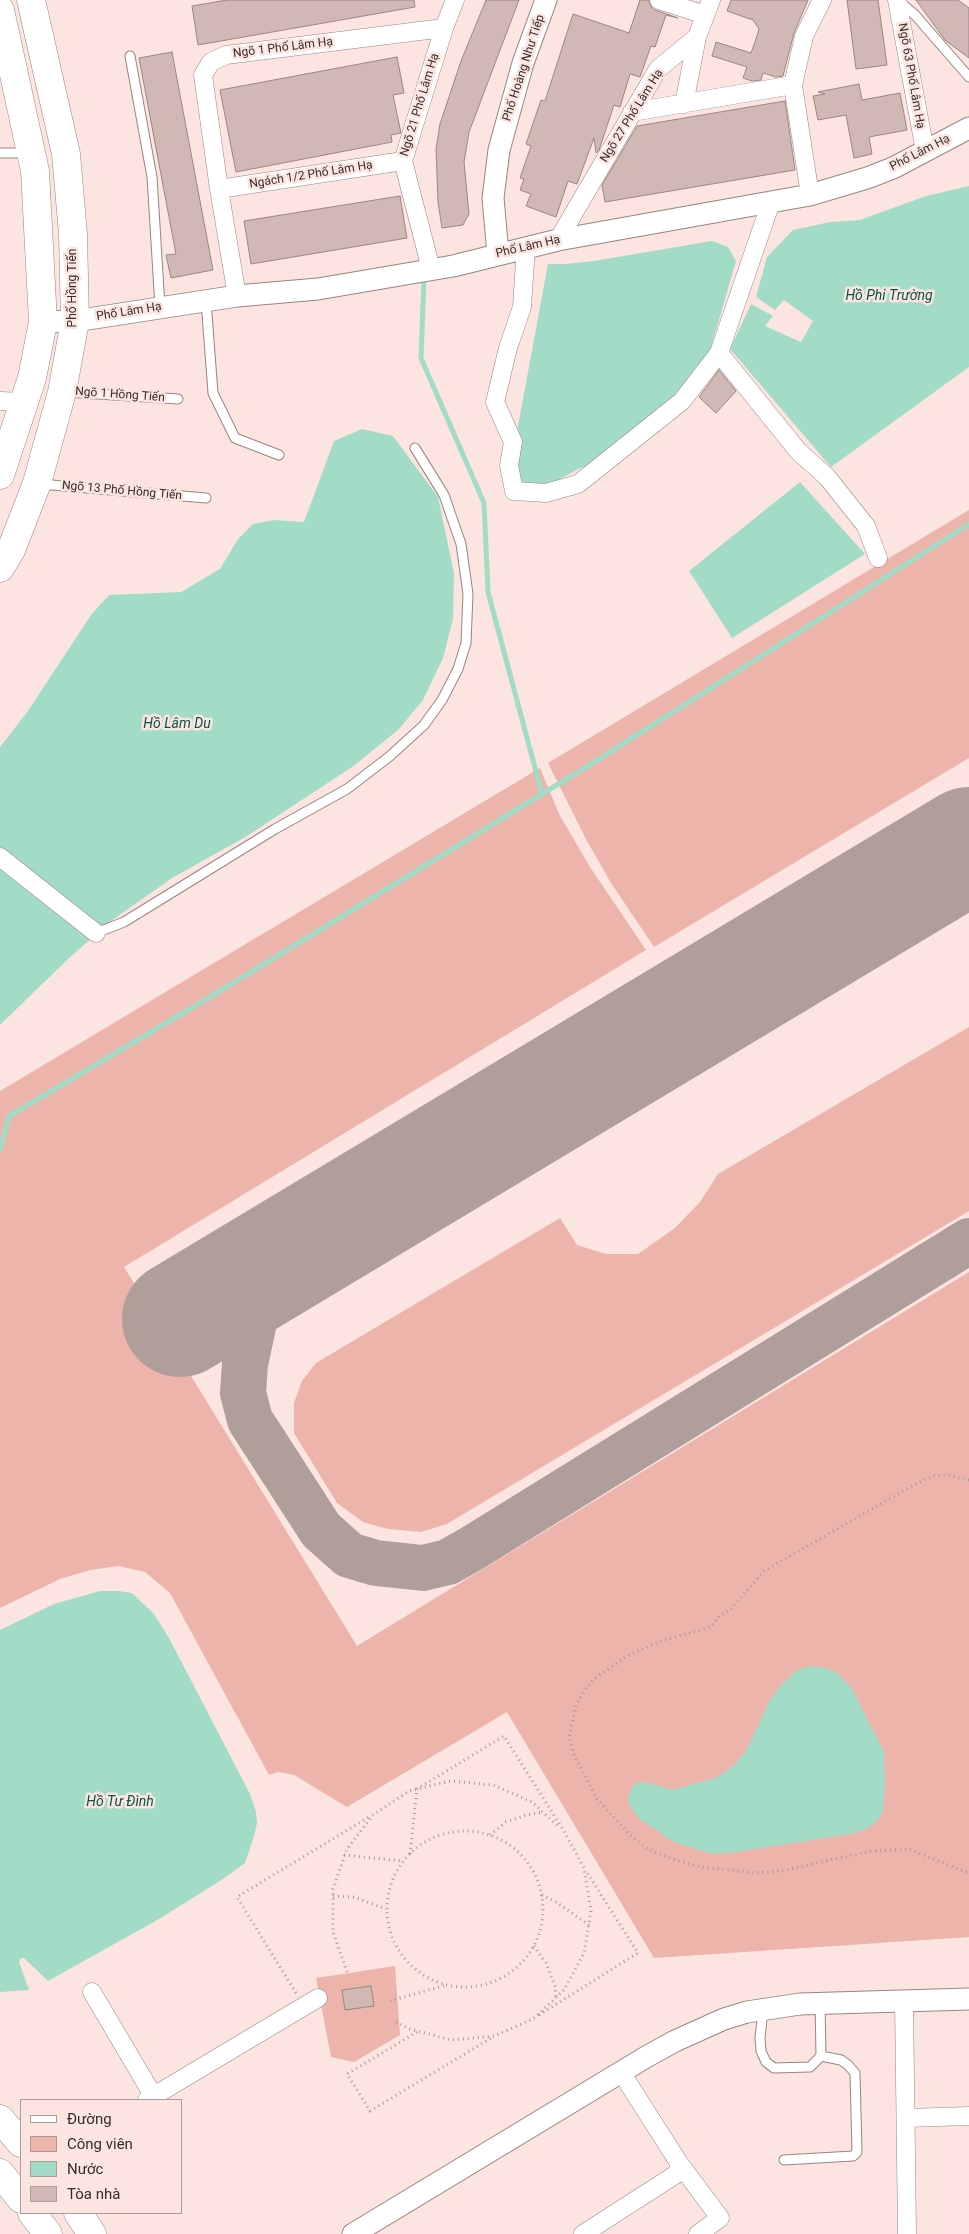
<!DOCTYPE html>
<meta charset="utf-8">
<style>
body{margin:0}
#map{position:relative;width:969px;height:2234px;overflow:hidden;background:#fce4e0;font-family:Roboto,sans-serif}
canvas{display:block}
.legend{position:absolute;left:20px;top:2099px;width:162px;height:115px;box-sizing:border-box;background:#fce4e0;border:1px solid #ad9b98;margin:0;padding:6px 9px;list-style:none;font-size:15px;color:#362d2b}
.legend li{display:flex;align-items:center;gap:10px;height:25px}
.legend b{width:25px;border:1px solid #ad9b98}
</style>
<div id="map">
<canvas width="969" height="2234"></canvas>
<ul class="legend">
<li><b style="height:6px;background:#fff"></b>Đường</li>
<li><b style="height:14px;background:#ecb4ab"></b>Công viên</li>
<li><b style="height:14px;background:#a2dcc6"></b>Nước</li>
<li><b style="height:14px;background:#d0b8b4"></b>Tòa nhà</li>
</ul>
</div>
<script>
const ctx = document.querySelector('canvas').getContext('2d');
ctx.lineJoin = 'round';
function fill(path, color) { ctx.fillStyle = color; ctx.fill(path, 'evenodd'); }
const shape = rows => new Path2D(rows.map(r => 'M' + r).join(''));
function stroke(path, color, width, dash) { ctx.strokeStyle = color; ctx.lineWidth = width; ctx.lineCap = dash ? 'butt' : 'round'; ctx.setLineDash(dash || []); ctx.stroke(path); }
function label(font, color, halo, rows, align = 'center') {
  ctx.font = font + ' Roboto,sans-serif'; ctx.lineWidth = 5; ctx.setLineDash([]); ctx.textBaseline = 'middle'; ctx.strokeStyle = halo; ctx.fillStyle = color; for (const [text, x, y, turn = 0] of rows) {
    ctx.save(); ctx.translate(x, y); ctx.rotate((+turn || 0) * Math.PI / 180); ctx.textAlign = isNaN(turn) ? turn : align; if (halo) ctx.strokeText(text, 0, 0); ctx.fillText(text, 0, 0); ctx.restore();
  }
}
const green = shape([
 [969,510,969,758,654,947,611,883,587,841,548,763],
 [540,768,559,814,590,867,646,950,124,1267,357,1646,969,1272,969,1937,654,1958,507,1712,347,1807,294,1775,278,1772,269,1775,170,1593,145,1572,119,1566,90,1570,60,1579,0,1608,0,1091],
 [969,1027,969,1211,447,1524,421,1532,388,1529,363,1522,337,1503,294,1433,294,1403,302,1381,316,1363,560,1218,577,1245,606,1254,638,1254,675,1228,700,1202,718,1174],
 [395,1966,400,2035,354,2062,331,2057,316,1978]
]);
const water = shape([
 [969,186,969,367,831,467,730,349,751,304,773,316,765,326,801,342,813,321,784,300,775,310,756,297,767,257,793,230,830,222,860,220,926,196],
 [712,241,728,247,736,261,705,368,687,394,597,462,578,469,546,487,520,488,511,464,548,264,566,264,594,261],
 [362,429,393,436,438,497,454,573,453,619,443,658,423,700,399,729,355,765,247,836,172,878,111,921,68,959,0,1025,0,747,28,711,91,615,109,595,181,592,220,569,238,539,253,524,274,520,304,522,334,441],
 [800,482,865,554,732,638,689,571],
 [100,1591,118,1591,132,1593,154,1614,169,1638,250,1794,256,1812,257,1823,254,1836,245,1863,223,1879,159,1919,48,1981,24,1958,21,1958,19,1962,29,1990,0,1992,0,1630,54,1604],
 [812,1666,825,1668,837,1673,851,1687,884,1752,885,1784,883,1812,876,1822,865,1830,850,1834,737,1852,714,1854,675,1843,641,1820,632,1810,628,1801,630,1791,635,1784,645,1782,673,1790,718,1777,733,1766,746,1751,771,1698,783,1683,797,1670]
]);
const stream = shape([
 [424,279,421,358,484,503,488,592,542,794],
 [0,1150,9,1116,210,997,588,766,969,524]
]);
const taxiway = shape([
 [304,1245,266,1295,254,1322,245,1364,243,1393,250,1420,321,1530,349,1555,376,1563,423,1568,448,1562,471,1549,969,1241]
]);
const runway = shape([
 [180,1319,969,845]
]);
const building = shape([
 [227,0,414,0,415,7,198,45,192,6,227,0],
 [486,0,519,0,469,132,464,162,469,214,463,225,442,228,438,202,436,149,440,124,461,61,486,0],
 [640,0,649,0,651,7,655,10,678,18,666,15,655,47,651,46,640,77,630,74,620,107,614,105,599,150,596,153,594,138,577,184,568,181,556,217,526,206,531,194,520,190,524,179,520,178,531,146,526,144,541,100,545,101,573,14,629,33,640,0],
 [731,0,808,0,794,33,783,76,776,77,763,73,761,80,752,81,743,78,747,67,712,56,716,42,751,53,756,39,759,29,753,20,727,11,731,0],
 [847,0,878,0,887,65,856,69,847,0],
 [916,0,958,0,969,8,969,58,945,40,916,0],
 [172,52,213,270,171,278,166,255,176,254,139,58,172,52],
 [397,57,404,93,393,95,401,133,391,135,392,142,236,172,220,90,397,57],
 [859,84,862,100,900,93,907,130,869,137,872,154,854,158,846,115,818,120,813,96,825,94,818,92,859,84],
 [785,101,795,170,605,202,602,185,637,126,785,101],
 [400,196,407,238,251,264,244,221,400,196],
 [719,370,736,391,716,413,699,397,719,370],
 [371,1986,374,2006,345,2010,342,1990,371,1986]
]);
const path = shape([
 [969,1480,948,1475,934,1476,917,1483,764,1571,730,1610,720,1615,711,1627,661,1641,627,1656,594,1679,584,1691,576,1705,569,1738,575,1757,597,1799,630,1835,648,1849,675,1860,701,1867,758,1873,781,1871,871,1851,908,1849,969,1873],
 '387 1909a78 78 0 1 1 156 0a78 78 0 1 1-156 0Z',
 [490,1835,506,1822,526,1815,543,1812],
 [344,1855,402,1861],
 [542,1895,556,1902,589,1925],
 [333,1896,354,1897,386,1909],
 [534,1946,546,1963,555,1986,556,1997],
 [347,1972,333,1932,333,1889,347,1849,373,1815,409,1791,450,1781,493,1785,532,1802,559,1827],
 [296,1993,237,1897,369,1817],
 [390,2001,446,1985],
 [539,2015,638,1953,586,1871],
 [396,2022,410,2029,451,2040,494,2036,533,2019,564,1990,584,1953,591,1911,584,1868,564,1831,504,1736,417,1789,410,1854],
 [417,2032,347,2074,370,2111,493,2037]
]);
const service = shape([
 [900,2,915,15,969,77],
 [130,56,152,177,160,307],
 [0,153,27,153],
 [206,301,213,393,235,438,279,455],
 [65,392,178,399],
 [40,484,206,498],
 [96,933,124,922,275,829,347,789,390,756,424,725,442,700,458,669,466,643,468,594,461,544,444,495,415,448],
 [763,2010,760,2038,761,2051,766,2062,774,2068,810,2067,821,2056,820,2002],
 [784,2160,853,2156,857,2152,855,2073,848,2065,841,2060,821,2056]
]);
const minor = shape([
 [659,0,705,15],
 [897,0,925,151],
 [684,104,697,37],
 [632,112,793,85],
 [219,189,403,161],
 [810,195,793,85,804,36,822,0],
 [558,240,658,69,697,37,711,0],
 [526,247,522,307,508,348,495,402,513,442,509,465,514,491,546,493,578,484,682,401,719,353,771,202],
 [431,269,403,161,444,28,455,0],
 [237,296,219,189,203,75,211,62,226,55,444,28],
 [719,353,798,451,827,477,866,526,878,558],
 [0,401,25,402],
 [0,857,96,933],
 [92,1992,154,2097],
 [904,2000,907,2234],
 [147,2100,318,1998],
 [906,2118,969,2116],
 [679,2163,720,2218,698,2234],
 [583,2234,678,2173,679,2163,621,2072]
]);
const tertiary = shape([
 [498,254,493,198,499,150,523,63,546,0],
 [43,322,75,321,237,296,318,289,453,266,558,240,810,195,867,178,893,168,969,128],
 [353,2234,646,2057,675,2041,724,2019,747,2012,800,2004,969,1999]
]);
const primary = shape([
 [0,10,35,171,43,322,32,378,0,475],
 [0,568,11,550,37,483,62,392,75,321,73,234,66,154,31,0],
 [0,2119,21,2143],
 [0,2173,21,2199],
 [32,2213,48,2234],
 [78,2213,92,2234]
]);
const streetNames = [
 ["Ngõ 1 Phố Lâm Hạ",283,48,-7],
 ["Phố Hoàng Như Tiếp",524,68,-72],
 ["Ngõ 63 Phố Lâm Hạ",911,76,80],
 ["Ngõ 21 Phố Lâm Hạ",420,105,-73],
 ["Ngõ 27 Phố Lâm Hạ",632,116,-58],
 ["Phố Lâm Hạ",920,153,-27],
 ["Ngách 1/2 Phố Lâm Hạ",311,175,-9],
 ["Phố Lâm Hạ",528,247,-13],
 ["Phố Hồng Tiến",73,288,-90],
 ["Phố Lâm Hạ",129,312,-9],
 ["Ngõ 1 Hồng Tiến",120,395,4],
 ["Ngõ 13 Phố Hồng Tiến",122,491,5]
];
const waterNames = [
 ["Hồ Phi Trường",889,296],
 ["Hồ Lâm Du",177,724],
 ["Hồ Tư Đình",120,1802]
];
fill(green, '#ecb4ab');
fill(water, '#a2dcc6');
stroke(stream, '#a2dcc6', 5);
stroke(taxiway, '#b09e9a', 46);
stroke(runway, '#b09e9a', 116);
fill(building, '#d0b8b4');
stroke(building, '#9c8682', 1);
stroke(service, '#9a8480', 11);
stroke(minor, '#9a8480', 19);
stroke(tertiary, '#9a8480', 23);
stroke(primary, '#9a8480', 29);
stroke(path, '#aa9895', 3, [1, 4]);
stroke(service, '#fff', 9);
stroke(minor, '#fff', 18);
stroke(tertiary, '#fff', 21);
stroke(primary, '#fff', 28);
label('12px', '#362d2b', '#fce4e0', streetNames);
label('italic 14px', '#055540', '#fce4e0', waterNames);
</script>
